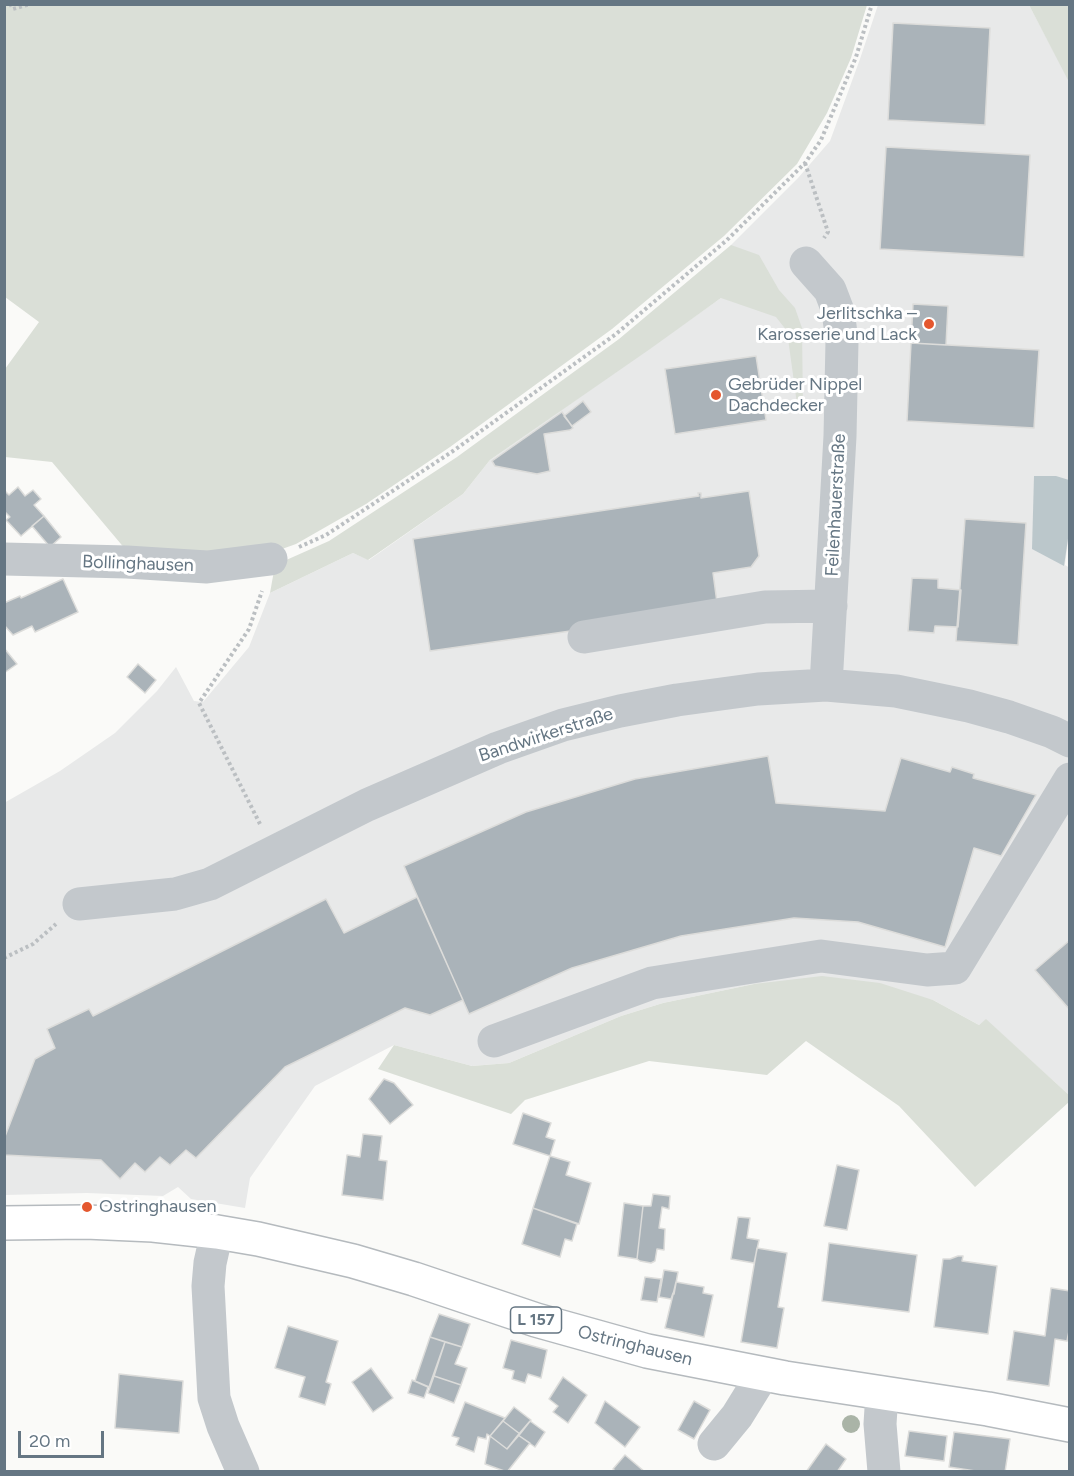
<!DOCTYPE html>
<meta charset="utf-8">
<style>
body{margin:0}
#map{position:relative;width:1074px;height:1476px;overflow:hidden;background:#fafaf8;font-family:Figtree,sans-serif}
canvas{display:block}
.frame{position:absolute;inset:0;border:6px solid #657683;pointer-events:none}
.scale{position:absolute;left:18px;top:1431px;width:86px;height:27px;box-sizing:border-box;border:3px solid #657683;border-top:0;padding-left:8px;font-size:18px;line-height:21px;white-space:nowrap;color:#657683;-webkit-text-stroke:4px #fff;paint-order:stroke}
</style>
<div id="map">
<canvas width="1074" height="1476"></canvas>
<div class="frame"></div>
<div class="scale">20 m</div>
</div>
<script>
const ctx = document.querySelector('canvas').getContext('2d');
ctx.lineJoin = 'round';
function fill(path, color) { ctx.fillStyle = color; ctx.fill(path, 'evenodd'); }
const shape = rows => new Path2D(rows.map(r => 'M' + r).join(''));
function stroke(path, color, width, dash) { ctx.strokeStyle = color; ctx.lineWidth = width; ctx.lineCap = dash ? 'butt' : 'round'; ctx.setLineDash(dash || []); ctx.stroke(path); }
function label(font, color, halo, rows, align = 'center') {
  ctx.font = font + ' Figtree,sans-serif'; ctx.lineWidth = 6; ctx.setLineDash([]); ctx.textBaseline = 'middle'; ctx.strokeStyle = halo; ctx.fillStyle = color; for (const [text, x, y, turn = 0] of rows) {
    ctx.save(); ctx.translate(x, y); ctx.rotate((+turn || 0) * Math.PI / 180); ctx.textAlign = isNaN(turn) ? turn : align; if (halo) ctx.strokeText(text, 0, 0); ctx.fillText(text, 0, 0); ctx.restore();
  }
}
const built = shape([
 [878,5,1029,5,1070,82,1070,525,1065,565,1070,568,1069,1095,986,1020,979,1025,933,1000,754,984,663,1003,621,1016,509,1063,472,1066,394,1045,315,1086,250,1178,245,1208,191,1199,178,1187,163,1196,87,1193,5,1195,4,803,60,771,115,733,157,691,176,667,194,701,203,702,249,647,270,593,353,553,369,560,463,494,490,460,721,298,731,245,798,178,830,141,860,59]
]);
const green = shape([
 [5,5,867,5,851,58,827,113,797,164,724,236,612,329,450,447,366,504,296,544,268,554,131,556,52,462,5,457,5,369,39,322,5,297],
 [1029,5,1069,5,1069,82],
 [731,245,759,255,779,290,795,308,802,328,803,409,797,404,787,331,776,317,721,298,650,349,490,460,463,494,368,560,353,553,270,593,275,565,329,541,457,457,619,339],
 [822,976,880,983,933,1000,979,1025,986,1019,1069,1095,1069,1102,975,1187,899,1106,806,1041,767,1075,649,1061,525,1100,511,1114,378,1069,394,1045,472,1066,509,1063,621,1016,663,1003,754,984]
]);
const water = shape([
 [1034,476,1056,476,1069,480,1070,525,1064,566,1032,549]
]);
const building = shape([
 [893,23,990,28,985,125,888,120,893,23],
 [886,147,1030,155,1024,257,880,249,886,147],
 [913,304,948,306,946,345,911,343,913,304],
 [911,343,1039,350,1034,428,907,421,911,343],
 [756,356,766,420,675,434,665,369,756,356],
 [583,401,591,412,572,426,564,416,583,401],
 [562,412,573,428,570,430,544,434,550,471,537,474,495,466,492,461,562,412],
 [18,487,25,496,33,490,41,499,34,505,44,516,21,536,6,520,10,517,4,511,4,490,9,495,18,487],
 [749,491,759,556,751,567,713,573,718,610,430,651,413,539,699,496,698,493,701,493,701,498,749,491],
 [44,516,61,537,50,547,32,526,44,516],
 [965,519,1026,523,1018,645,956,641,965,519],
 [912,578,938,579,938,588,961,590,958,627,935,626,934,633,908,631,912,578],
 [63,579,78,612,35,632,32,626,13,635,4,625,4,603,20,596,21,598,63,579],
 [4,648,17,664,4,673,4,648],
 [138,664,156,680,145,693,127,677,138,664],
 [768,756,776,803,885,811,901,758,950,772,952,767,974,774,973,778,1036,795,1001,856,974,848,945,947,858,922,794,918,681,936,572,968,469,1014,404,866,526,812,635,779,768,756],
 [417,897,463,1000,430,1015,405,1008,285,1067,196,1158,186,1150,170,1165,160,1157,145,1172,135,1163,120,1179,101,1160,4,1155,4,1139,35,1059,55,1048,47,1029,89,1009,93,1016,326,899,344,933,417,897],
 [1070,940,1070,1010,1035,970,1070,940],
 [384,1079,394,1083,413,1105,390,1124,369,1099,384,1079],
 [523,1113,551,1123,546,1137,555,1140,550,1156,513,1144,523,1113],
 [363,1134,382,1136,379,1160,387,1161,383,1200,342,1195,347,1155,360,1157,363,1134],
 [550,1156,570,1162,566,1175,591,1183,579,1224,533,1208,550,1156],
 [837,1165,859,1170,847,1230,824,1226,837,1165],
 [653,1194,670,1196,669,1209,662,1207,659,1228,665,1229,664,1250,657,1249,655,1261,651,1263,640,1261,637,1259,643,1206,651,1206,653,1194],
 [624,1203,643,1206,637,1259,618,1256,624,1203],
 [533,1208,577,1224,572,1241,565,1239,560,1257,522,1244,533,1208],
 [738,1217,750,1218,747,1238,759,1240,754,1263,731,1259,738,1217],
 [829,1243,917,1255,909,1312,822,1301,829,1243],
 [757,1248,787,1253,778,1307,784,1308,777,1348,741,1342,757,1248],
 [958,1256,963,1256,962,1261,997,1266,988,1334,934,1327,943,1259,950,1259,958,1256],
 [664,1270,678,1272,674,1294,673,1293,671,1299,659,1297,664,1270],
 [645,1277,661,1279,657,1302,641,1300,645,1277],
 [676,1282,704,1287,703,1293,713,1295,704,1337,665,1328,676,1282],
 [1051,1288,1070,1291,1070,1326,1067,1341,1055,1339,1049,1386,1007,1380,1014,1331,1045,1336,1051,1288],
 [439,1314,470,1324,462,1347,430,1337,439,1314],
 [288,1326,338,1341,326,1382,331,1384,325,1405,299,1397,305,1377,275,1368,288,1326],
 [430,1337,445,1342,429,1387,415,1381,430,1337],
 [511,1340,547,1350,541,1378,528,1374,525,1383,512,1379,514,1371,503,1368,511,1340],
 [445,1342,462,1347,455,1364,467,1368,461,1385,434,1376,445,1342],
 [371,1368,393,1398,373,1412,352,1382,371,1368],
 [119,1374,183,1381,179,1433,115,1428,119,1374],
 [434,1376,461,1385,454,1403,428,1393,434,1376],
 [563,1377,587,1395,568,1423,553,1412,558,1406,549,1399,563,1377],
 [412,1380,428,1387,424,1398,408,1393,412,1380],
 [605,1401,640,1427,625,1447,595,1423,605,1401],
 [694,1401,710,1410,694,1439,678,1430,694,1401],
 [465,1402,505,1418,490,1436,487,1434,486,1439,478,1437,474,1452,456,1445,459,1438,452,1436,465,1402],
 [514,1407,531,1420,520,1434,503,1421,514,1407],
 [503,1421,520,1434,507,1449,490,1436,503,1421],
 [530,1421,545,1432,535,1447,518,1435,530,1421],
 [909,1431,947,1436,944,1461,905,1456,909,1431],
 [954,1432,1010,1439,1005,1472,982,1472,949,1467,954,1432],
 [518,1435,530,1443,507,1472,485,1464,490,1436,507,1449,518,1435],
 [826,1444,846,1459,837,1472,806,1472,826,1444],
 [625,1455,645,1472,616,1472,613,1469,625,1455]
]);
const path = shape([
 [10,4,13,9,30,4],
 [805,163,828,232,824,238],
 [299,547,326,535,453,451,616,334,727,240,805,163,821,140,856,57,872,4],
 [260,824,199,703,249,629,262,591],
 [4,958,33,944,56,924]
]);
const minor = shape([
 [806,263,830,290,838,311,842,341,840,436,826,685],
 [4,559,127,562,207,567,271,559],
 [584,637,765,607,831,606],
 [79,904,175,894,210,884,367,805,498,748,563,725,620,711,677,700,758,689,826,685,896,691,969,706,1009,717,1052,732,1070,741],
 [494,1041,652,983,821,956,927,970,955,968,1070,779],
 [217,1232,210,1263,208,1286,214,1398,223,1426,243,1472],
 [882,1393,880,1424,884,1472],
 [714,1444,737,1416,763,1374]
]);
const major = shape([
 [4,1223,86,1222,153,1225,217,1232,258,1239,353,1261,414,1279,536,1320,647,1351,785,1378,988,1409,1070,1425]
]);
const trees = [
 [851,1424]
];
const markers = [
 [929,324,6,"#e4572e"],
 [716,395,6,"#e4572e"],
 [87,1207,6,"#e4572e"]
];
const shields = [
 [536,1320,51]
];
const shieldNames = [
 ["L 157",536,1320]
];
const poiNames = [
 ["Jerlitschka –",917,314,"right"],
 ["Karosserie und Lack",917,335,"right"],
 ["Gebrüder Nippel",728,385],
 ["Dachdecker",728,406],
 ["Ostringhausen",99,1207]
];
const streetNames = [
 ["Feilenhauerstraße",836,505,-87],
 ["Bollinghausen",138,564,2],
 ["Bandwirkerstraße",546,735,-18],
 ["Ostringhausen",635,1346,14]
];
fill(built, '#e8e9e9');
fill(green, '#dadfd7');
fill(water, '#bbc7cb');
fill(building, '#aab3b9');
stroke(building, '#dcdcda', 1.5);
stroke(major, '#b5babe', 36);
stroke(path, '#bbbfc2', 4, [3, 3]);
stroke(minor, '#c3c8cc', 33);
stroke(major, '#fff', 33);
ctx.fillStyle = '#aab4a7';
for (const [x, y] of trees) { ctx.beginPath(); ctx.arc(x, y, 9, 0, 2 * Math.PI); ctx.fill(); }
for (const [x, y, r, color] of markers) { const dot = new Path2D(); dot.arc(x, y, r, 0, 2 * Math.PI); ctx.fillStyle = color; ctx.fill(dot); stroke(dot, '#fff', 2); }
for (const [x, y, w] of shields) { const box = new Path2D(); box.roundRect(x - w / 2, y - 13, w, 26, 4.5); ctx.fillStyle = '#fff'; ctx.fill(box); stroke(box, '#657683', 1.5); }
label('bold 16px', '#657683', null, shieldNames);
label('18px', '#657683', '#fff', poiNames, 'left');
label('18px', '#657683', '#fff', streetNames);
</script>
